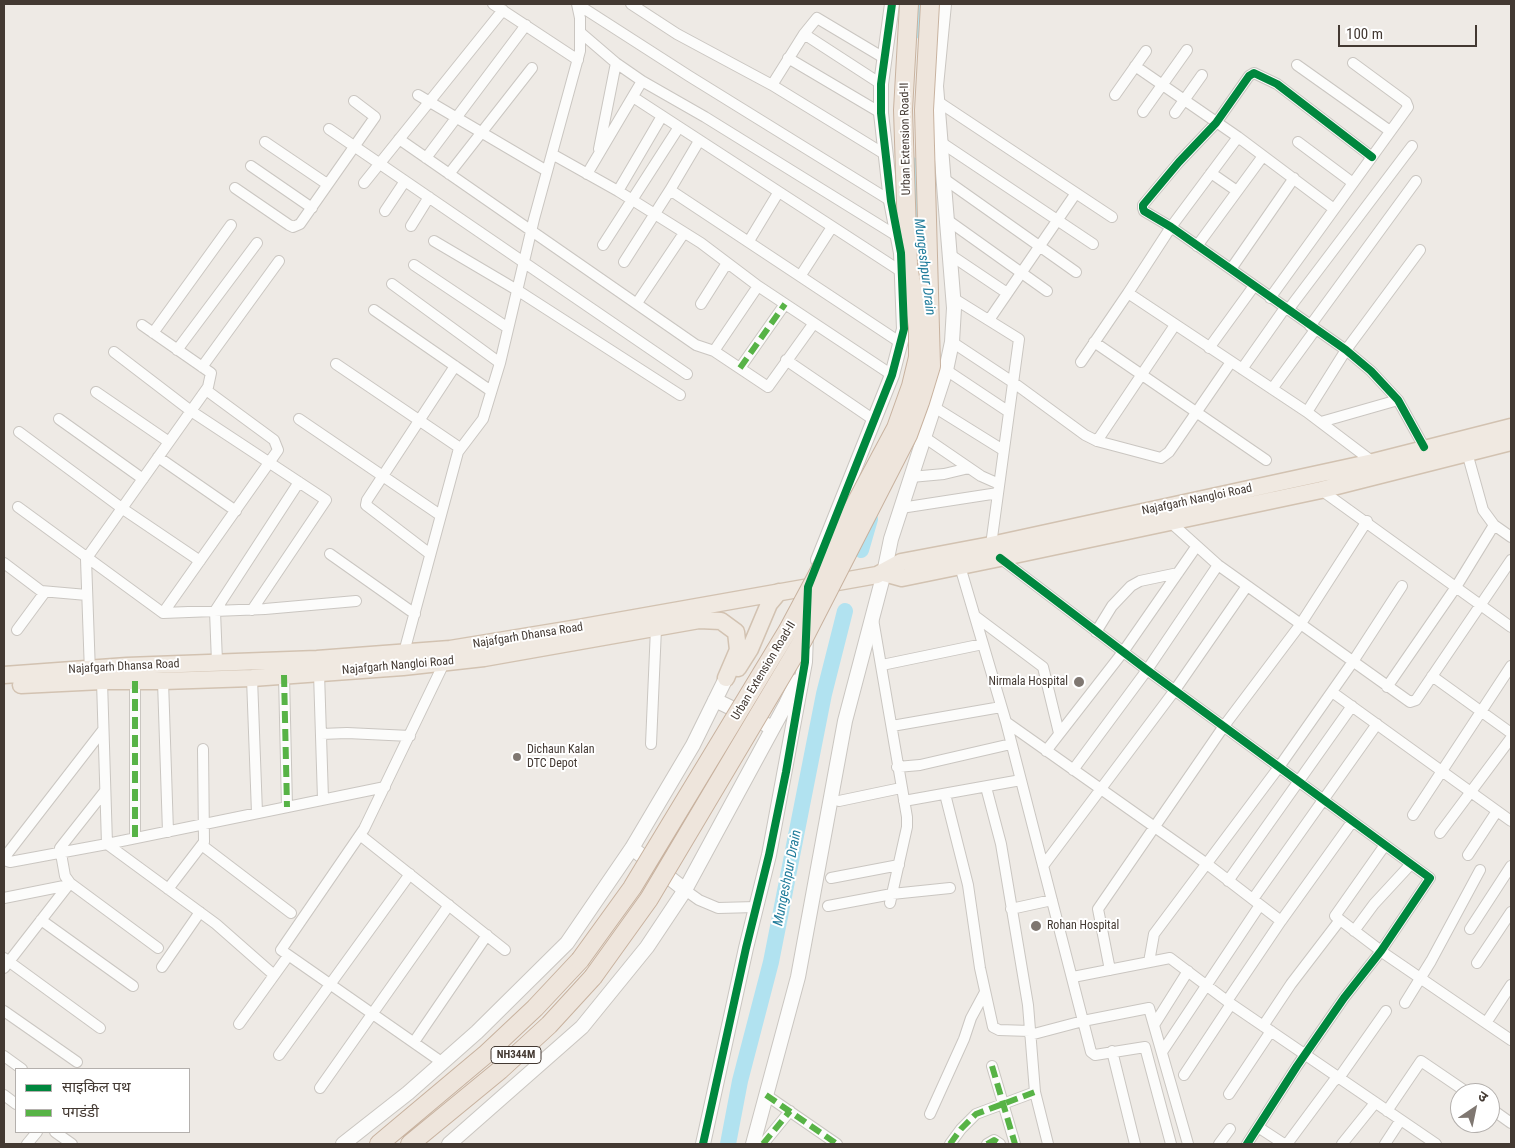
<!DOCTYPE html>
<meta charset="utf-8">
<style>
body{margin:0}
#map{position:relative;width:1515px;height:1148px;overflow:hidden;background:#eeeae5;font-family:"Roboto Condensed","Noto Sans Devanagari",sans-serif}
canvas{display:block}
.frame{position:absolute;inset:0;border:5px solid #433932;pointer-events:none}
.legend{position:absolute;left:15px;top:1068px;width:175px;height:65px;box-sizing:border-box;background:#fff;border:1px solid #b4b0ad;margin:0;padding:6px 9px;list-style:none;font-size:15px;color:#433932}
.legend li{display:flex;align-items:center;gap:10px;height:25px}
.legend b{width:25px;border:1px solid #b4b0ad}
.north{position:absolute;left:1450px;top:1083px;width:50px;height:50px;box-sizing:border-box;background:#fff;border:1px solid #b4b0ad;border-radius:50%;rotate:34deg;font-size:14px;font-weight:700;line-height:20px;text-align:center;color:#433932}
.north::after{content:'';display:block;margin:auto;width:18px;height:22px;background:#7f7771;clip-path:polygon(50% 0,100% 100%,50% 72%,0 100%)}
.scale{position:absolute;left:1338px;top:25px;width:139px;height:22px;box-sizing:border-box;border:2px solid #433932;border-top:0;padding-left:6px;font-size:15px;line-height:18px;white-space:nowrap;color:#433932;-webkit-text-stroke:4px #fff;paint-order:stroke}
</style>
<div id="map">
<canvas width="1515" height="1148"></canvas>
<div class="frame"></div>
<ul class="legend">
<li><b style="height:6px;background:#00873e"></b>साइकिल पथ</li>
<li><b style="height:6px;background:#57b346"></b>पगडंडी</li>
</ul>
<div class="north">उ</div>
<div class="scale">100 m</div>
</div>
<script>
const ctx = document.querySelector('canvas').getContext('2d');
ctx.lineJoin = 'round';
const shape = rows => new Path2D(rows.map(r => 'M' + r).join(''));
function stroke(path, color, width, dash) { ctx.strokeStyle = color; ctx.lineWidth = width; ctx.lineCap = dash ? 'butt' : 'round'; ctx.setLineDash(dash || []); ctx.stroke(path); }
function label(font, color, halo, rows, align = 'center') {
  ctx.font = font + ' "Roboto Condensed",sans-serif'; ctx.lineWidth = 4; ctx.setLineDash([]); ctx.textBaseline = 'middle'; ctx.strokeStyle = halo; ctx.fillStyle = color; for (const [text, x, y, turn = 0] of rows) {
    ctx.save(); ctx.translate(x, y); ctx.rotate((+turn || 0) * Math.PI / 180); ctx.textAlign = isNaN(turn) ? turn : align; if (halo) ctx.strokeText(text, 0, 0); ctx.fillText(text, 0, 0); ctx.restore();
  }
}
const river = shape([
 [914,31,918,4],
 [912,165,921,240],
 [861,550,870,519],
 [728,1144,740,1081,771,962,824,694,845,611]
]);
const minor = shape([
 [493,4,578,60],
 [577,4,689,76,891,201],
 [631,4,677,34,772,85,886,155],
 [581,33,616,63,642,81,705,117,897,236],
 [804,34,881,84],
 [788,58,881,113],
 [1297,65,1390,131],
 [1135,66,1238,137,1334,209],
 [772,85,804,34,817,18,884,58],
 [418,95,547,171],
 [1115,95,1146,51],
 [633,97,902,272],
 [937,101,1112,217],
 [1143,112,1187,50],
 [1175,113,1202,75],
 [329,129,687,374],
 [1238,137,1171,227,1128,293,1307,412,1373,462],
 [399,139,696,345,714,351,768,387,814,323],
 [939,141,1093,244],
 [265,142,327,184],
 [1298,142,1353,183],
 [599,149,616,63],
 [552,154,618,191,701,243,758,286,892,375],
 [1372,157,1277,84,1254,73,1249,76,1216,123,1179,162,1143,205,1143,208,1144,211,1171,227,1346,350,1371,371,1398,400,1424,447],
 [426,158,526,25],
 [251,166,312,208],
 [1211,173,1237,191],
 [449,174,532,68],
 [587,174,642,81],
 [943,178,1076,272],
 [364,183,503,10],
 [235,188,289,225,293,227,300,224,375,117,354,101],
 [670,190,699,141],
 [618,191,662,116],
 [385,211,405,181],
 [946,219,1047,291],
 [411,226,429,197],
 [434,241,517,290,680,395],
 [749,241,778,193],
 [603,245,679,127],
 [1197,246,1263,156],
 [949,254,1007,293],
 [624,262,670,190,901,343],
 [414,265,508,328],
 [1231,269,1294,178],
 [801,275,832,227],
 [392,284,500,363],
 [953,298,1019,339,991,545],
 [1270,298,1408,107,1406,102,1353,63],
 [637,303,684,233],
 [701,304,727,263],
 [374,310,491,391],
 [1288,310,1412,146],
 [989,320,1076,193],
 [1310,326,1416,181],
 [153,333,231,225],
 [952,342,1014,383,1085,435,1097,441,1161,458,1169,452,1231,362],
 [1094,342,1266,460],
 [1209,348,1254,286],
 [177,350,257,243],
 [714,351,758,286],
 [114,352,191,411,326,500,252,610],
 [786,360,874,420],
 [1081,362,1128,293],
 [336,364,460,448],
 [202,367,279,261],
 [740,368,785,304],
 [1242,369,1285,308],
 [946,370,1009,412],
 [1272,389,1315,330],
 [96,392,169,442],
 [934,407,1003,450],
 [1307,412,1346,350,1420,250],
 [59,419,143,479],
 [299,419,440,515],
 [1321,422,1398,400],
 [19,432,123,509,200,561],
 [924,437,981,476,999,484],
 [1097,441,1175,325],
 [158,457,236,511],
 [911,477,944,474,969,468],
 [1321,490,1511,627],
 [18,507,163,613,265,609,356,601],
 [901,508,998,493],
 [1168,520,1218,565,1410,702,1416,700,1511,560],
 [1494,525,1511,537],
 [330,554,415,614],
 [430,554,366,505,367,500,455,366],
 [1000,558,1147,670,1430,878,1381,951,1344,998,1297,1066,1247,1144],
 [4,563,41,591,87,595],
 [959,563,1006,722,1091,1052,1095,1055,1145,1047,1171,1144],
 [163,613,278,450,274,440,206,390],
 [975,616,1043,667,1059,733],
 [873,619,907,817,907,827,890,903],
 [17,630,45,592],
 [1096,632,1112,606,1131,586,1140,581,1178,573],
 [403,656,458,452,483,419,500,363,534,219,580,51,580,18,577,4],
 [217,662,215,611,299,482],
 [882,665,983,644],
 [90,673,86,559,208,387,211,373,142,325],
 [319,673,323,799],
 [284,675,287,807],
 [1432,676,1511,733],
 [252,678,257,813],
 [102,681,107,844,216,924,274,975],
 [135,681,135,837],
 [163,681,168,832],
 [1387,687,1456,587,1494,525,1483,510,1466,449],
 [1332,692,1511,821],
 [1006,722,1207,864,1281,921,1227,1001],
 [892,726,1001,707],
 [321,734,347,733,410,736],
 [651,744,656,628],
 [1046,751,1123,652,1196,547],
 [897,767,920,765,1011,744],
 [1073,770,1147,670,1218,565],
 [986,787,1001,844,1028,1005,1035,1092,1048,1144],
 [105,791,60,848,65,876,70,883,158,948],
 [945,794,968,885,980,968,993,1027,999,1030,1030,1031],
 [839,801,901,788],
 [904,801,1021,780],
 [1413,815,1511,666],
 [1440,833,1511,738],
 [360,835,505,950],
 [1385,845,1335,916,1385,954,1486,1023],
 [203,846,291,913],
 [1468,855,1497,811],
 [4,858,103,730],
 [4,860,10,862,107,844,385,787],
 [1043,866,1175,690,1247,586],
 [831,878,899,865],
 [1228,881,1352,706],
 [168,889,204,842,203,749],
 [685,890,699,900,718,908,756,907],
 [4,898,69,885],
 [1253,899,1377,724],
 [828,906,892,894,950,888],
 [1011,909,1052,900],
 [41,920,133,986],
 [1281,921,1352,822],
 [1470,929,1511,866],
 [1354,931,1374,904,1411,864],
 [4,958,100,1028],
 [1149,962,1154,934,1279,767,1352,663,1402,586],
 [1477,963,1511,912],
 [162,967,200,912],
 [4,968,70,883],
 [1110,970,1098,909,1224,726,1300,625,1367,521],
 [1073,977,1170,958,1231,1004,1436,1144],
 [1511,985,1486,1023,1511,1040],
 [1405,1003,1431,961,1480,870],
 [4,1011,77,1062],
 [239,1024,288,956],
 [1154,1025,1188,971],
 [1263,1026,1291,984,1340,920],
 [1030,1035,1083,1021,1149,1008,1188,1144],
 [414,1042,487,935],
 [1112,1051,1135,1144],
 [1162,1052,1260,905],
 [279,1055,410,874],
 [4,1056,22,1069],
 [443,1063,281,950,364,829,446,659],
 [992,1066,1015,1144],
 [1184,1075,1231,1004],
 [320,1088,449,905],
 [1229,1094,1271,1031],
 [4,1095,16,1104],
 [766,1095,837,1144],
 [1490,1108,1511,1123],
 [1387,1111,1421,1061,1468,1093],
 [930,1114,964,1039,971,1018,985,992],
 [1258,1127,1284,1144],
 [55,1132,72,1144],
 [27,1144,37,1132],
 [763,1144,790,1111],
 [950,1144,961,1129,976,1114,1035,1092],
 [987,1144,994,1140,1000,1144],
 [1219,1144,1230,1129],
 [1287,1144,1333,1082,1341,1075,1386,1011],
 [1342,1144,1375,1103],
 [1385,1144,1400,1121]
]);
const tertiary = shape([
 [818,560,892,375,904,329,901,253,891,201,881,113,881,84,892,4],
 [715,700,773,728],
 [632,848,685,890],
 [343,1144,408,1093,477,1032,567,943,632,848,693,745,726,678],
 [449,1144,582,1027,647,947,685,890,786,704,797,681],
 [703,1144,746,948,769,855,805,662,806,634],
 [753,1144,798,977,845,721,884,573,891,539,946,370,952,342,954,308,936,86,944,4]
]);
const primary = shape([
 [884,573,902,578,1000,558,1321,490,1511,442],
 [738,668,750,649,769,604,779,592],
 [4,675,127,666,317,659,450,649,578,628,877,575,901,562,991,545,1373,462,1511,427],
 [21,685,102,681,163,681,252,678,403,667,484,658,699,620,721,621,736,632,738,650,726,678]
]);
const trunk = shape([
 [379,1144,485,1055,535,1008,580,960],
 [410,1144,500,1070,549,1025,593,977]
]);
const trunkBridge = shape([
 [580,960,632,888,788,630,896,428,911,386,918,357,918,327,908,265,903,110,909,4],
 [593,977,649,899,803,640,908,435,920,402,931,366,924,110,930,4]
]);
const quiet = shape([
 [740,368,785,304],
 [284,675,287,807],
 [135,681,135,837],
 [992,1066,1015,1144],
 [766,1095,837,1144],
 [763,1144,790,1111],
 [950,1144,961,1129,976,1114,1035,1092],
 [987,1144,994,1140,1000,1144]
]);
const cycleway = shape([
 [1372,157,1277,84,1254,73,1249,76,1216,123,1179,162,1143,205,1143,208,1144,211,1171,227,1346,350,1371,371,1398,400,1424,447],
 [1000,558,1147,670,1430,878,1381,951,1344,998,1297,1066,1247,1144],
 [703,1144,746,948,769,855,786,772,805,662,808,587,892,375,904,329,901,253,891,201,881,113,881,84,892,4]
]);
const markers = [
 [1079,682,6,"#7f7771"],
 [517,757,5,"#7f7771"],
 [1036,926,6,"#7f7771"]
];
const shields = [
 [516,1055,50]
];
const shieldNames = [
 ["NH344M",516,1055]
];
const streetNames = [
 ["Urban Extension Road-II",906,139,-91],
 ["Najafgarh Nangloi Road",1197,500,-12],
 ["Najafgarh Dhansa Road",528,636,-9],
 ["Najafgarh Nangloi Road",398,666,-5],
 ["Najafgarh Dhansa Road",124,667,-3],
 ["Urban Extension Road-II",764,671,-59]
];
const poiNames = [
 ["Nirmala Hospital",1068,682,"right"],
 ["Dichaun Kalan",527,750],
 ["DTC Depot",527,764],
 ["Rohan Hospital",1047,926]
];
const waterNames = [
 ["Mungeshpur Drain",924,267,83],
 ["Mungeshpur Drain",788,878,-79]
];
stroke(river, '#b1e2f0', 16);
stroke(minor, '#cac6c1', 12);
stroke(tertiary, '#cac6c1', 16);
stroke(primary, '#d2c2b1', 19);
stroke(trunk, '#c8b29f', 20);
stroke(minor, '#fcfcfb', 10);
stroke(tertiary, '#fcfcfb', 14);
stroke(primary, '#f0e9e1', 16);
stroke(trunk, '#eee5dc', 18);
stroke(trunkBridge, '#c8b29f', 20, []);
stroke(trunkBridge, '#eee5dc', 18);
stroke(quiet, '#57b346', 6, [12, 6]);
stroke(cycleway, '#00873e', 8);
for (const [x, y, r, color] of markers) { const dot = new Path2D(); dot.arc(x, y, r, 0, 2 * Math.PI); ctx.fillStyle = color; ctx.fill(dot); stroke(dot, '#fff', 2); }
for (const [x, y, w] of shields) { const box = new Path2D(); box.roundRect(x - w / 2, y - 8.5, w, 17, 4); ctx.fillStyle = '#fff'; ctx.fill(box); stroke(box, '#433932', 1); }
label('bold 11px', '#433932', null, shieldNames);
label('12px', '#433932', '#fff', streetNames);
label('12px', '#433932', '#fff', poiNames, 'left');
label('italic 14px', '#227d9c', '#fff', waterNames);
</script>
